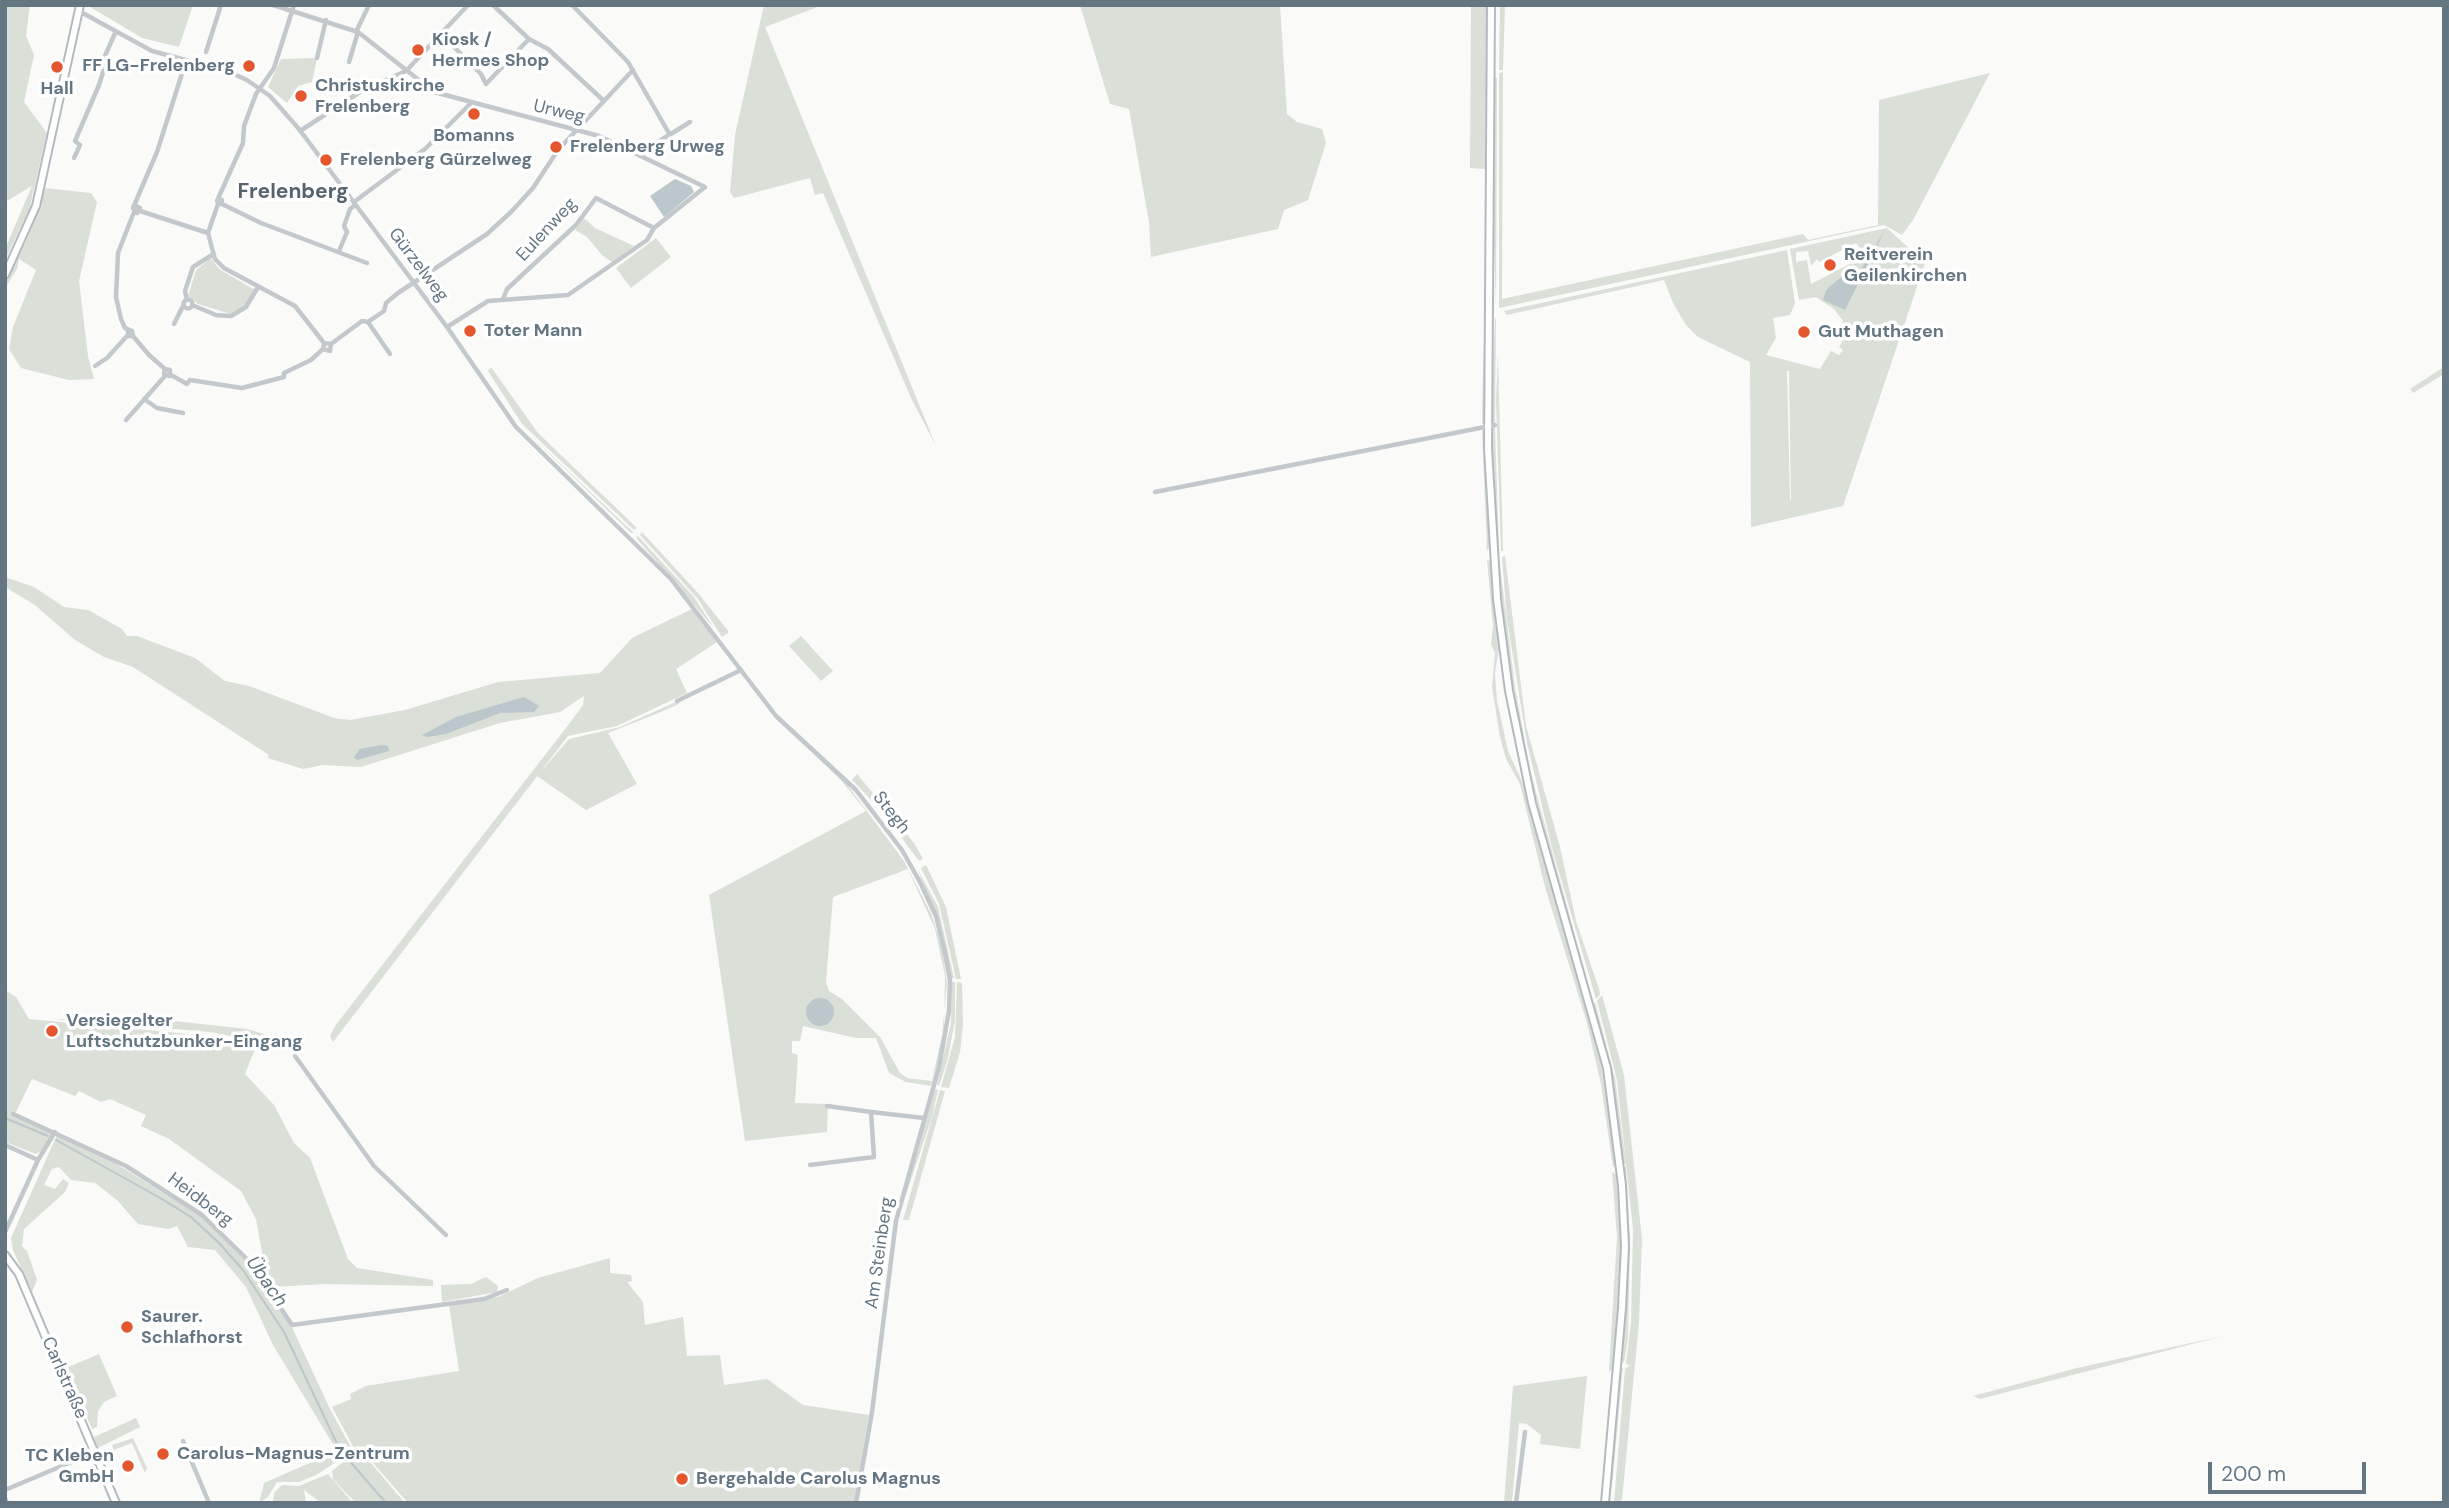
<!DOCTYPE html>
<meta charset="utf-8">
<style>
body{margin:0}
#map{position:relative;width:2449px;height:1508px;overflow:hidden;background:#fafaf8;font-family:"DM Sans",sans-serif}
canvas{display:block}
.frame{position:absolute;inset:0;border:7px solid #657683;pointer-events:none}
.scale{position:absolute;left:2208px;top:1462px;width:158px;height:32px;box-sizing:border-box;border:4px solid #657683;border-top:0;padding-left:9px;font-size:21px;line-height:24px;white-space:nowrap;color:#657683;-webkit-text-stroke:5px #fff;paint-order:stroke}
</style>
<div id="map">
<canvas width="2449" height="1508"></canvas>
<div class="frame"></div>
<div class="scale">200 m</div>
</div>
<script>
const ctx = document.querySelector('canvas').getContext('2d');
ctx.lineJoin = 'round';
function fill(path, color) { ctx.fillStyle = color; ctx.fill(path, 'evenodd'); }
const shape = rows => new Path2D(rows.map(r => 'M' + r).join(''));
function stroke(path, color, width, dash) { ctx.strokeStyle = color; ctx.lineWidth = width; ctx.lineCap = dash ? 'butt' : 'round'; ctx.setLineDash(dash || []); ctx.stroke(path); }
function label(font, color, halo, rows, align = 'center') {
  ctx.font = font + ' "DM Sans",sans-serif'; ctx.lineWidth = 7; ctx.setLineDash([]); ctx.textBaseline = 'middle'; ctx.strokeStyle = halo; ctx.fillStyle = color; for (const [text, x, y, turn = 0] of rows) {
    ctx.save(); ctx.translate(x, y); ctx.rotate((+turn || 0) * Math.PI / 180); ctx.textAlign = isNaN(turn) ? turn : align; if (halo) ctx.strokeText(text, 0, 0); ctx.fillText(text, 0, 0); ctx.restore();
  }
}
const green = shape([
 [5,5,30,5,26,36,34,55,24,102,47,133,29,210,5,260,5,249,32,186,5,202],
 [87,5,193,5,179,47,142,38],
 [764,5,823,5,765,27,936,446,911,398,823,193,815,195,810,178,734,198,730,192,735,135],
 [1080,5,1280,5,1287,114,1297,122,1322,129,1326,143,1308,200,1284,210,1278,229,1151,257,1149,222,1129,109,1110,104],
 [1471,5,1488,5,1485,169,1470,168],
 [1500,5,1505,5,1503,70,1499,70],
 [317,58,312,82,298,86,287,103,268,87,281,59],
 [1503,72,1502,299,1803,234,1808,240,1878,225,1879,100,1990,73,1913,220,1902,235,1884,225,1499,308,1499,73],
 [1494,78,1497,78,1496,309,1494,238],
 [45,188,91,193,97,202,79,281,88,356,94,379,69,380,21,368,9,349,13,327,36,270,19,259,17,269,5,288,5,282,28,237],
 [584,218,595,228,634,246,612,262,602,255,587,237,575,230],
 [1887,228,1925,263,1843,506,1751,527,1750,362,1698,337,1686,325,1673,303,1664,280,1507,315,1504,311,1787,250,1795,303,1790,315,1773,318,1776,338,1766,355,1820,369,1831,351,1839,355,1843,350,1839,347,1846,335,1839,331,1843,321,1834,309,1816,297,1799,300,1790,249],
 [1856,243,1865,256,1811,284,1807,260,1796,262,1796,252,1808,251,1811,266,1817,259,1819,262],
 [1787,371,1789,371,1791,501,1790,499],
 [656,238,671,257,631,288,616,268],
 [211,258,219,269,255,290,244,306,231,314,198,304,188,296,196,270],
 [1496,318,1495,423,1491,423,1495,319],
 [1485,323,1486,424,1482,424,1483,366],
 [1498,354,1503,551,1501,551,1496,401],
 [491,367,538,433,637,528,634,530,522,424,488,371],
 [2444,367,2444,374,2413,393,2410,389],
 [1491,426,1495,426,1499,552,1496,549],
 [1482,430,1486,430,1486,436,1490,546,1487,551],
 [530,435,634,533,631,533],
 [642,532,698,593,729,632,722,637,697,598,640,535],
 [637,535,694,597,714,628,637,539],
 [1505,556,1526,726,1560,847,1576,921,1599,989,1600,995,1596,999,1552,848,1527,743,1507,619,1502,557],
 [1499,558,1515,687,1530,770,1592,998,1528,770,1507,655,1497,563],
 [1487,560,1491,561,1499,648,1495,673,1497,701,1508,751,1525,788,1599,1051,1617,1164,1613,1167,1601,1084,1587,1023,1545,887,1520,784,1506,759,1500,737,1492,687,1495,653,1491,644,1493,626],
 [5,577,34,587,64,607,88,610,122,629,127,636,137,636,195,658,225,681,249,686,334,718,350,720,405,710,498,682,600,673,632,638,692,609,717,642,676,669,687,693,617,726,568,736,333,1042,330,1036,335,1026,569,724,583,705,584,696,560,712,500,723,361,767,323,765,303,769,268,758,269,755,133,667,104,657,75,640,35,605,5,587],
 [801,636,833,671,821,681,789,646],
 [678,701,679,704,656,714,608,733,637,784,586,810,537,776,569,739,620,727],
 [811,751,843,779,904,861,931,913,942,947,947,983,940,1056,931,1086,906,1082,889,1073,876,1038,856,1038,803,1026,800,1041,792,1041,792,1053,798,1055,795,1103,828,1104,827,1132,745,1141,709,895,866,811,840,779],
 [908,869,935,929,945,976,944,1026,932,1081,907,1078,900,1073,880,1037,842,999,829,991,826,982,833,897],
 [857,774,914,843,923,859,919,861,880,809,852,780],
 [926,865,946,907,961,979,956,979,939,904,921,868],
 [917,868,938,907,954,978,951,978,941,927],
 [952,982,955,982,955,1020,948,1058,939,1086,937,1085,951,1023],
 [957,982,962,983,963,1025,960,1052,949,1088,941,1087,955,1037],
 [5,990,16,997,29,1019,210,1036,257,1044,245,1074,274,1105,294,1143,310,1158,348,1259,357,1268,433,1280,433,1286,325,1284,273,1287,260,1267,264,1263,256,1219,241,1191,169,1139,141,1126,146,1115,110,1099,101,1102,79,1091,75,1096,32,1079,14,1116,52,1133,43,1150,36,1154,5,1142],
 [1602,995,1624,1075,1642,1239,1639,1322,1622,1500,1614,1503,1625,1369,1630,1365,1626,1364,1631,1323,1633,1229,1617,1080,1597,1001],
 [1595,1002,1615,1078,1626,1164,1623,1164,1613,1087,1592,1004],
 [110,1014,247,1029,278,1038,302,1055,260,1042,211,1032,53,1019,100,1019],
 [935,1089,938,1090,932,1117,899,1215],
 [940,1090,945,1091,909,1220,903,1220],
 [57,1135,115,1163,205,1219,249,1263,290,1323,329,1407,353,1451,316,1475,299,1482,277,1482,268,1497,259,1503,264,1483,337,1451,273,1345,246,1287,215,1250,188,1247,177,1226,168,1229,138,1224,117,1200,95,1183,71,1180,59,1167,52,1169,44,1185,55,1189,63,1179,69,1183,65,1192,24,1229,22,1246,27,1251,37,1280,32,1292,13,1250,11,1238],
 [1624,1167,1626,1167,1630,1241,1628,1338,1624,1363,1621,1362,1628,1246],
 [1612,1172,1618,1176,1622,1260,1614,1369,1609,1371,1617,1237],
 [610,1258,610,1273,631,1275,632,1281,627,1282,643,1302,645,1325,683,1317,687,1356,720,1355,724,1385,767,1379,803,1405,869,1415,854,1503,408,1503,366,1455,355,1450,332,1407,351,1399,350,1394,366,1386,459,1371,449,1305,498,1297,538,1278],
 [486,1277,498,1286,497,1292,442,1302,441,1285,471,1284],
 [2223,1336,1980,1399,1973,1396,2077,1368],
 [99,1354,117,1396,104,1402,98,1411,97,1427,92,1429,66,1368],
 [1621,1368,1623,1368,1622,1376,1613,1477,1609,1503],
 [1587,1376,1580,1449,1540,1444,1541,1435,1527,1424,1519,1423,1512,1503,1504,1503,1513,1386],
 [136,1418,140,1427,98,1448,94,1437],
 [133,1438,147,1468,145,1473,132,1443,114,1450,112,1445],
 [355,1452,365,1456,405,1503,356,1503,345,1492,333,1479,332,1471],
 [328,1474,353,1503,321,1503,304,1490,306,1503,273,1503,274,1493,282,1485,299,1486]
]);
const water = shape([
 [675,179,691,186,694,192,664,217,650,196],
 [1885,230,1845,310,1823,300,1826,290,1841,277,1858,274],
 [524,697,539,706,534,712,500,713,446,734,427,737,422,735,456,717],
 [381,745,388,746,389,751,357,760,354,757,360,749],
 '806 1012a14 14 0 1 1 28 0a14 14 0 1 1-28 0Z'
]);
const stream = shape([
 [5,1118,48,1136],
 [56,1140,162,1199,191,1217,219,1243,243,1270,284,1332,340,1450,386,1503]
]);
const street = shape([
 [273,5,358,32,434,92,599,136,705,187,654,228,647,240,568,295,488,301,447,327],
 [493,5,529,39,548,49,603,100],
 [572,5,628,62,670,135],
 [79,11,152,51,227,71,247,80,270,96,299,129,447,327,516,427,671,579,776,716,856,790,902,850,920,882,936,916,945,953,950,980,949,1011,939,1067,896,1221,872,1412,856,1503],
 [356,32,369,5],
 [441,34,481,74,486,84,529,39],
 [206,52,221,5],
 [317,58,326,20],
 [349,62,358,32],
 [300,131,363,90,406,71,468,5],
 [641,156,653,145,690,122],
 [74,158,80,145,75,141,99,85,106,63,104,58,116,31],
 [218,199,222,200,221,204,217,201,243,143,244,126,256,94,274,68,294,5],
 [354,202,425,149,470,104],
 [218,204,208,233,215,259,224,268,295,306,324,343],
 [222,204,261,223,367,263],
 [136,206,140,208,137,213,133,208,157,152,186,61],
 [140,211,208,233],
 [339,251,347,232,344,226,350,209,355,205],
 [503,299,507,289,576,225,596,198,654,228],
 '183.5 304a4.5 4.5 0 1 1 9 0a4.5 4.5 0 1 1-9 0Z',
 [187,300,185,291,193,267,212,255],
 [192,305,216,315,231,316,246,307,258,287],
 [368,322,390,354],
 [174,324,184,304],
 [128,331,128,336,133,336,132,331,125,328,121,319,116,297,118,253,134,212],
 [133,336,149,355,165,369,170,370,170,376,164,374,165,369],
 [331,344,362,321,368,322,384,311,386,303,398,293,487,234,511,212,533,188,558,150,633,70],
 [95,366,107,358,127,336],
 [171,375,187,384,190,380,242,388,284,377,284,373,311,360,323,349,324,343,331,344,330,351,323,349],
 [144,399,157,408,183,413],
 [126,420,165,376],
 [1155,492,1495,425],
 [677,701,741,670],
 [295,1056,374,1166,446,1235],
 [827,1106,871,1112],
 [13,1114,126,1166,202,1215,250,1262,292,1325,484,1299,507,1290],
 [5,1145,38,1160],
 [810,1165,874,1157,871,1112,924,1118],
 [5,1232,38,1160,55,1132],
 [183,1441,209,1503],
 [5,1490,95,1452],
 [5,1498,7,1503],
 [1516,1503,1525,1432]
]);
const secondary = shape([
 [1491,5,1488,448,1497,599,1509,691,1532,803,1607,1068,1622,1185,1625,1246,1622,1308,1605,1503],
 [5,275,36,206,80,5],
 [5,1255,19,1274,116,1503]
]);
const markers = [
 [418,50,7,"#e4572e"],
 [249,66,7,"#e4572e"],
 [57,67,7,"#e4572e"],
 [301,96,7,"#e4572e"],
 [474,114,7,"#e4572e"],
 [556,147,7,"#e4572e"],
 [326,160,7,"#e4572e"],
 [1830,265,7,"#e4572e"],
 [470,331,7,"#e4572e"],
 [1804,332,7,"#e4572e"],
 [52,1031,7,"#e4572e"],
 [127,1327,7,"#e4572e"],
 [163,1454,7,"#e4572e"],
 [128,1466,7,"#e4572e"],
 [682,1479,7,"#e4572e"]
];
const poiNames = [
 ["Kiosk /",432,40],
 ["Hermes Shop",432,61],
 ["FF LG-Frelenberg",235,66,"right"],
 ["Christuskirche",315,86],
 ["Frelenberg",315,107],
 ["Hall",57,89,"center"],
 ["Bomanns",474,136,"center"],
 ["Frelenberg Urweg",570,147],
 ["Frelenberg Gürzelweg",340,160],
 ["Reitverein",1844,255],
 ["Geilenkirchen",1844,276],
 ["Toter Mann",484,331],
 ["Gut Muthagen",1818,332],
 ["Versiegelter",66,1021],
 ["Luftschutzbunker-Eingang",66,1042],
 ["Saurer.",141,1317],
 ["Schlafhorst",141,1338],
 ["Carolus-Magnus-Zentrum",177,1454],
 ["TC Kleben",114,1456,"right"],
 ["GmbH",114,1477,"right"],
 ["Bergehalde Carolus Magnus",696,1479]
];
const streetNames = [
 ["Urweg",559,112,13],
 ["Eulenweg",547,230,-47],
 ["Gürzelweg",418,265,53],
 ["Stegh",891,813,52],
 ["Heidberg",200,1200,37],
 ["Am Steinberg",880,1253,-82],
 ["Carlstraße",64,1378,66]
];
const waterNames = [
 ["Übach",266,1282,55]
];
const quarterNames = [
 ["Frelenberg",293,192]
];
fill(green, '#dadfd7');
fill(water, '#bbc7cb');
stroke(stream, '#bbc7cb', 2);
stroke(secondary, '#b3babf', 10);
stroke(street, '#c3c8cc', 4.5);
stroke(secondary, '#fff', 6);
for (const [x, y, r, color] of markers) { const dot = new Path2D(); dot.arc(x, y, r, 0, 2 * Math.PI); ctx.fillStyle = color; ctx.fill(dot); stroke(dot, '#fff', 2.5); }
label('bold 18px', '#657683', '#fff', poiNames, 'left');
label('18px', '#657683', '#fff', streetNames);
label('italic 19px', '#60757c', '#fff', waterNames);
label('bold 21px', '#57646e', '#fff', quarterNames);
</script>
